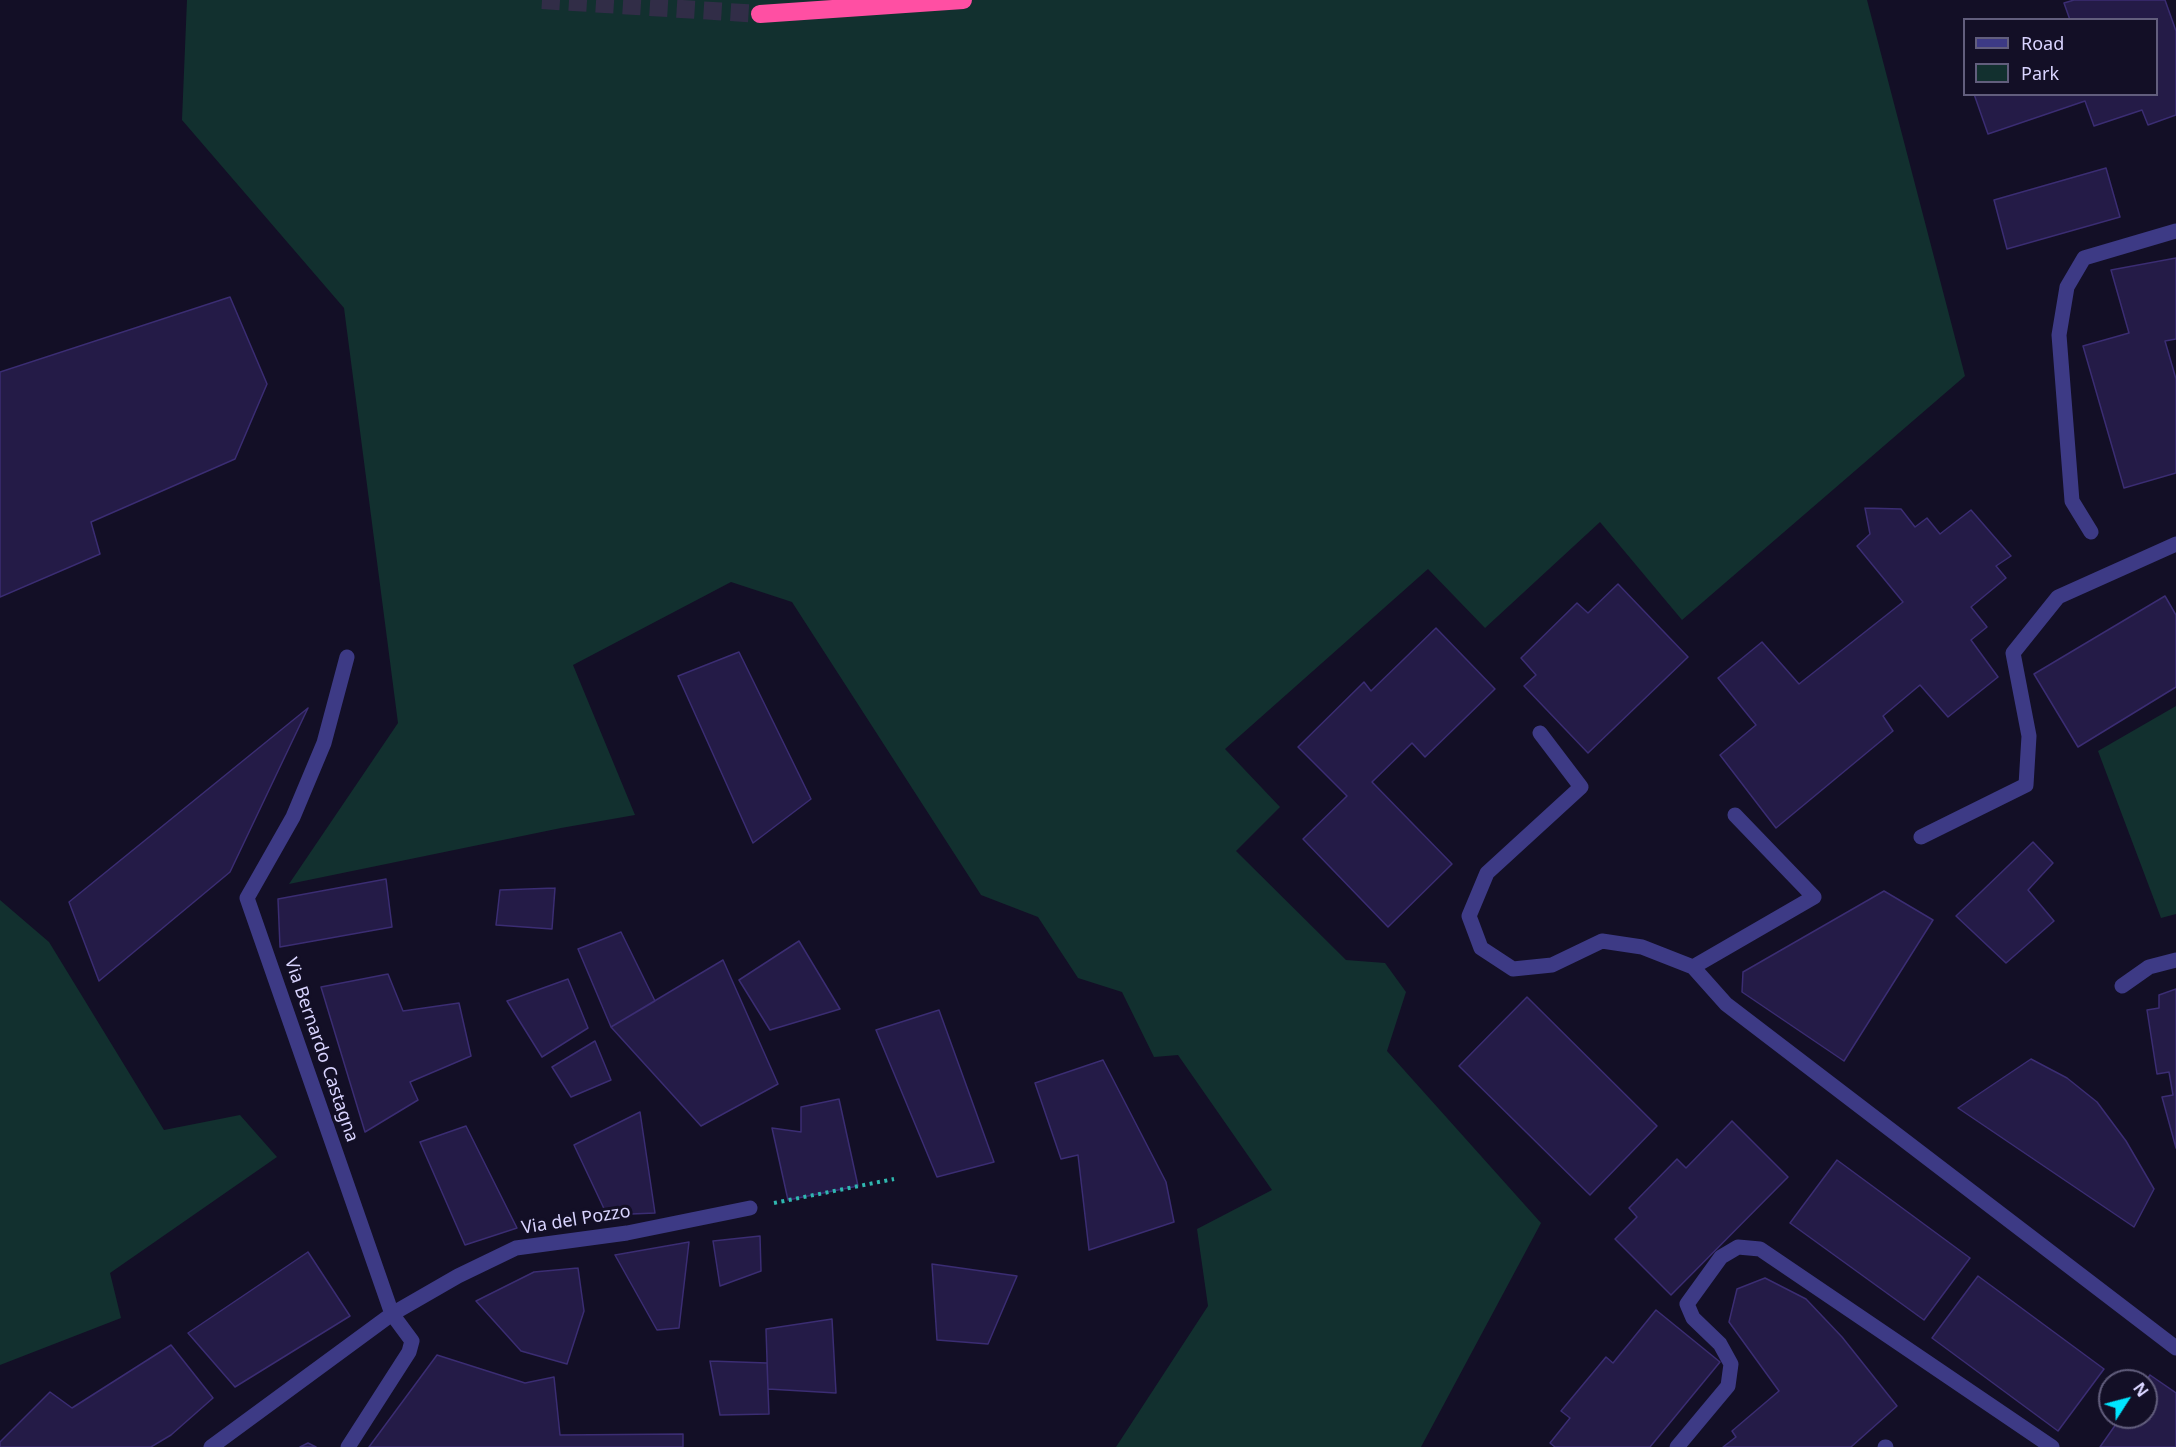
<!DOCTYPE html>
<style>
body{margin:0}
#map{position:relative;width:2176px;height:1447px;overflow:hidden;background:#130f26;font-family:"Noto Sans",sans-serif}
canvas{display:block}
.legend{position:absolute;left:1963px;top:18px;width:195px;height:78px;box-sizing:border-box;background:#130f26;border:2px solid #625e7d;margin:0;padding:8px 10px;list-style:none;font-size:18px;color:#d9d4ff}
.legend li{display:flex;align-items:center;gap:12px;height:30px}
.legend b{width:30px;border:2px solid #625e7d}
.north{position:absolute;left:2098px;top:1369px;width:60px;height:60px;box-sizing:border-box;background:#130f26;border:2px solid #625e7d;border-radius:50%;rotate:54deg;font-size:16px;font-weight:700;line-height:24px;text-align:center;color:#d9d4ff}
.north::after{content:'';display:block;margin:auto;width:21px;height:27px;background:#00e5ff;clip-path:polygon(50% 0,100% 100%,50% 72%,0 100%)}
</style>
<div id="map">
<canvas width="2176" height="1447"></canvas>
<ul class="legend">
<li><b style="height:8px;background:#3d3a85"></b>Road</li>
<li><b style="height:16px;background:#12302f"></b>Park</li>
</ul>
<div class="north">N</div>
</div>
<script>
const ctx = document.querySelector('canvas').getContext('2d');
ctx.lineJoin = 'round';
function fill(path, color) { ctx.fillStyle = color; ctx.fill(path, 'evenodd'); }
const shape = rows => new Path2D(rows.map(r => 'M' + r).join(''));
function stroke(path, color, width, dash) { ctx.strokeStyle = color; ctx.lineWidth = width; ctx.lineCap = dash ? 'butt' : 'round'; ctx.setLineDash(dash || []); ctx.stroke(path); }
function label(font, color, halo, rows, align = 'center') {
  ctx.font = font + ' "Noto Sans",sans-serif'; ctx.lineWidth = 6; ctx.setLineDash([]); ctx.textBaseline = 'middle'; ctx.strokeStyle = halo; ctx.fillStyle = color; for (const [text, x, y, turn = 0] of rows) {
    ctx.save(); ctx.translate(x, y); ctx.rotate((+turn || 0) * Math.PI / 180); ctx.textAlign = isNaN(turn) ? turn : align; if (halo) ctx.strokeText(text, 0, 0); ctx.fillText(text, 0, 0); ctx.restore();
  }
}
const green = shape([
 [187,0,1867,0,1965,376,1682,620,1600,522,1485,628,1428,569,1225,749,1280,807,1236,851,1346,960,1385,963,1406,992,1387,1051,1541,1223,1421,1447,1116,1447,1208,1306,1197,1229,1272,1190,1178,1055,1154,1057,1122,992,1078,978,1038,917,981,895,792,602,731,582,573,665,635,815,561,828,289,884,398,723,344,308,182,120],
 [2176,706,2176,914,2161,918,2098,751],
 [0,900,49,942,164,1130,240,1115,277,1157,110,1273,121,1318,0,1365]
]);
const building = shape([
 [2074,0,2165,0,2176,31,2176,115,2148,125,2142,110,2094,126,2085,101,1988,134,1974,94,2156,94,2156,20,2070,20,2064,3,2074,0],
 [2106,168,2120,217,2007,249,1994,200,2106,168],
 [2176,258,2176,339,2165,341,2176,379,2176,473,2124,488,2083,346,2129,333,2111,270,2176,258],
 [230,297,267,384,235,459,91,522,100,554,0,597,0,372,230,297],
 [1865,508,1901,509,1915,527,1927,518,1940,534,1971,510,2011,556,1996,566,2006,578,1971,607,1987,627,1971,640,1998,677,1948,717,1920,685,1883,716,1893,731,1776,828,1720,755,1756,725,1718,678,1762,642,1799,684,1903,602,1857,546,1870,534,1865,508],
 [1618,584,1688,657,1588,753,1524,686,1536,675,1521,658,1577,603,1588,613,1618,584],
 [2165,596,2176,615,2176,687,2078,747,2034,674,2165,596],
 [1436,628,1495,689,1425,757,1412,743,1372,782,1452,864,1388,927,1303,839,1347,796,1298,747,1364,682,1371,691,1436,628],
 [739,652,811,799,753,843,678,676,739,652],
 [308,708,230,872,99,981,69,902,308,708],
 [2033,842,2053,863,2028,890,2054,921,2006,963,1956,916,2033,842],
 [386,879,392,927,280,947,278,899,386,879],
 [555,888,552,929,496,925,500,890,555,888],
 [1884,891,1933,920,1844,1061,1742,992,1743,972,1884,891],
 [621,932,655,1001,611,1027,578,949,621,932],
 [799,941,840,1009,770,1030,739,980,799,941],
 [723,960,778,1084,701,1126,611,1027,723,960],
 [388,974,403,1011,459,1003,471,1056,410,1082,418,1100,365,1132,321,987,388,974],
 [568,979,588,1028,542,1057,507,1001,568,979],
 [2176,989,2176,1148,2162,1097,2173,1095,2169,1072,2157,1074,2147,1010,2159,1008,2159,995,2176,989],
 [1527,997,1657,1126,1590,1195,1459,1066,1527,997],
 [939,1010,994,1162,937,1177,876,1030,939,1010],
 [595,1041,611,1080,571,1097,552,1067,595,1041],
 [2031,1059,2067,1078,2097,1102,2126,1141,2154,1189,2134,1227,1958,1108,2031,1059],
 [1103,1060,1166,1182,1174,1222,1089,1250,1078,1155,1061,1159,1035,1083,1103,1060],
 [839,1099,858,1186,788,1200,772,1128,801,1132,801,1107,839,1099],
 [640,1112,655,1213,607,1215,574,1145,640,1112],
 [1732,1121,1788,1177,1671,1295,1615,1239,1637,1217,1629,1208,1677,1159,1686,1168,1732,1121],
 [466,1126,517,1228,465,1245,420,1142,466,1126],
 [1837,1160,1970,1258,1924,1320,1790,1223,1837,1160],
 [760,1236,761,1271,720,1286,713,1241,760,1236],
 [689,1242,679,1328,657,1330,615,1255,689,1242],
 [308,1252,350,1316,235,1387,188,1333,308,1252],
 [932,1264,1017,1276,988,1344,937,1340,932,1264],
 [578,1268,584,1311,567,1364,521,1351,476,1301,534,1272,578,1268],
 [1978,1276,2104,1369,2058,1431,1932,1338,1978,1276],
 [1765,1278,1806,1299,1842,1337,1897,1406,1851,1447,1723,1447,1736,1437,1732,1431,1779,1391,1729,1322,1737,1289,1765,1278],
 [1656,1310,1720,1362,1650,1447,1555,1447,1550,1443,1570,1418,1561,1411,1606,1357,1613,1363,1656,1310],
 [832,1319,836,1393,768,1389,766,1329,832,1319],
 [171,1345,213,1398,171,1435,151,1447,0,1447,0,1442,50,1392,72,1408,171,1345],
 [437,1355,525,1383,554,1377,560,1435,683,1434,683,1447,369,1447,437,1355],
 [710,1361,767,1363,769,1414,720,1415,710,1361],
 [2150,1375,2176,1393,2176,1447,2100,1447,2121,1417,2146,1417,2146,1381,2150,1375],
 [308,1443,316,1447,300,1447,308,1443]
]);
const highwayTunnel = shape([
 [542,0,760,14]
]);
const path = shape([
 [774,1203,894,1179]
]);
const lane = shape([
 [2091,532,2072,501,2059,335,2067,287,2084,258,2176,231],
 [1540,733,1581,787,1487,873,1469,916,1481,948,1513,969,1552,965,1602,941,1642,947,1693,967,1726,1004,2176,1348],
 [1921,837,2026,785,2029,736,2013,653,2058,597,2176,544],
 [1693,967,1814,897,1735,815],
 [2122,986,2149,967,2176,960],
 [1677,1447,1728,1386,1731,1364,1720,1344,1693,1318,1687,1304,1721,1257,1738,1247,1760,1249,2052,1447],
 [1885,1447,1886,1447]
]);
const street = shape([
 [347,657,324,743,293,817,247,898,392,1314,412,1341,409,1352,348,1447],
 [211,1447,392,1314,458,1276,516,1248,627,1233,750,1208]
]);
const highway = shape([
 [760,14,963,0]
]);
const streetNames = [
 ["Via Bernardo Castagna",321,1050,71],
 ["Via del Pozzo",576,1220,-9]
];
fill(green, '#12302f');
fill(building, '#241b47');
stroke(building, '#3b2d73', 1.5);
stroke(highwayTunnel, '#312d47', 18, [18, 9]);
stroke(path, '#2fb8b0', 4, [3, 4.5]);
stroke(lane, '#3d3a85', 15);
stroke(street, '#3d3a85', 15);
stroke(highway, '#ff4fa3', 18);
label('18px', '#d9d4ff', '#130f26', streetNames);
</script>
